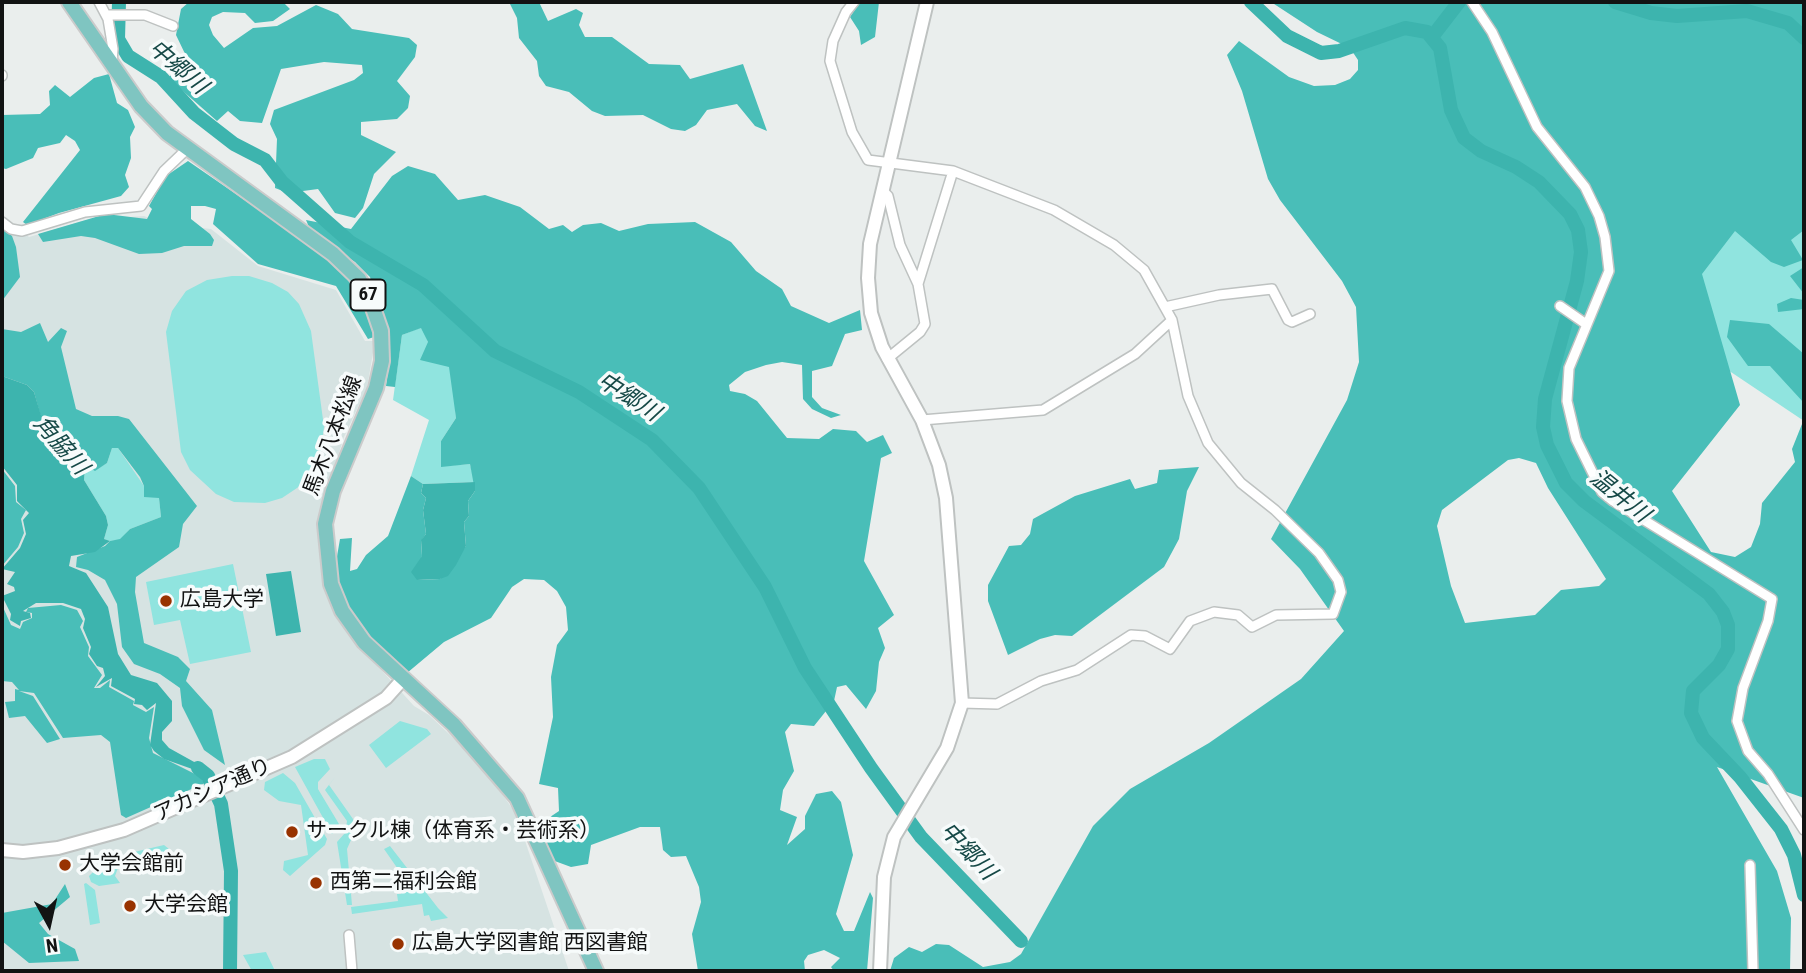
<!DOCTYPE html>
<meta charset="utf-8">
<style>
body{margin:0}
#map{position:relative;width:1806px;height:973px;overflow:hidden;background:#eaeeed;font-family:"Roboto Condensed",sans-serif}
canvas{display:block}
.frame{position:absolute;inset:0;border:4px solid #121313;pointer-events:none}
.north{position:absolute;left:14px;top:889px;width:70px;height:70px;-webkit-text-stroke:5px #f7fbfb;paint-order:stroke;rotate:172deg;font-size:19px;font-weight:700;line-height:28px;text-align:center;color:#121313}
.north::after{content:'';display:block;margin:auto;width:24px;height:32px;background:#121313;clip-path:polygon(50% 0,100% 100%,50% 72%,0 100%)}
</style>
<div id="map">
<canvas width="1806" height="973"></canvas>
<div class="frame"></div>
<div class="north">N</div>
</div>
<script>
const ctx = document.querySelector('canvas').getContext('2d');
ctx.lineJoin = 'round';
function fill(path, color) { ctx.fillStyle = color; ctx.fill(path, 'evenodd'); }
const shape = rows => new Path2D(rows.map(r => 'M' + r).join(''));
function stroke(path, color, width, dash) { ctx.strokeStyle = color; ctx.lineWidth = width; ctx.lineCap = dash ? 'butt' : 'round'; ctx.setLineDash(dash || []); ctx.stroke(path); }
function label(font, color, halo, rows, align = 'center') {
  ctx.font = font + ' "Roboto Condensed","Noto Sans JP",sans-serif'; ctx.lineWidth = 7; ctx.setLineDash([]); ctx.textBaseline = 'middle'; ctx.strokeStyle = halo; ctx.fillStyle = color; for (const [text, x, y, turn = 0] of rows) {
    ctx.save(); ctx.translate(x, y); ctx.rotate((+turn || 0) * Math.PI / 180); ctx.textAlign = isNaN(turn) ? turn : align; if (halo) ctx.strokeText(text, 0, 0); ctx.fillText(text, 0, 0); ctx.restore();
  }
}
const built = shape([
 [2,215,29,237,86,220,144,216,165,224,211,229,258,266,336,290,365,341,375,341,367,388,344,437,317,523,325,585,338,617,355,641,414,706,429,715,482,765,516,814,569,971,2,971]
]);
const green = shape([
 [1578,164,1804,210,1804,421,1704,354],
 [232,276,249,276,272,283,288,292,299,304,311,331,324,427,320,455,307,480,297,488,282,498,265,503,234,502,216,494,190,470,181,452,166,332,172,311,186,291,207,280],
 [422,327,428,342,450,367,454,387,456,418,441,441,441,466,470,464,475,482,423,484,411,476,429,420,393,400,402,335],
 [112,448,118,448,144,486,159,498,161,517,130,529,120,540,110,541,104,539,108,525,106,516,84,480,85,465,95,470,107,463],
 [233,564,251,652,190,664,180,620,154,625,146,582],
 [400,721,427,729,431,734,386,768,369,745],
 [314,759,325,759,330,769,318,782,318,789,339,824,332,834,295,767],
 [283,773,295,783,327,839,325,845,290,876,283,870,284,861,308,855,301,805,279,801,264,790,265,782],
 [335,777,329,785,353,819,355,831,347,849,352,905,347,905,337,842,345,833,347,821,325,790],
 [164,845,169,849,169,854,151,871,133,872,130,856,134,852],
 [390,846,438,908,448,918,431,921,429,915,424,916,422,904,352,914,351,907,398,901,397,894,401,894,400,872,384,849],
 [117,849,122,857,115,876,120,883,99,886,91,882,89,876],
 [86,883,95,890,100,923,90,925,84,884],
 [266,952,275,971,252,971,243,955]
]);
const forest = shape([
 [189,2,283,2,290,9,273,21,255,23,245,13,223,12,212,17,209,25,213,35,224,48,253,28,277,26,316,5,338,14,352,29,409,38,417,45,415,57,397,81,410,96,408,108,397,119,361,122,361,135,396,152,374,174,363,208,355,218,335,213,318,189,288,193,275,188,277,139,270,124,274,110,354,80,363,73,362,65,324,62,281,69,262,123,240,121,228,111,217,121,168,78,188,60,176,35,181,9],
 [509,2,539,2,548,21,576,9,583,13,579,25,585,37,612,37,649,64,680,65,690,79,743,64,767,131,755,126,737,104,707,110,696,125,685,131,671,129,643,115,605,116,592,111,569,92,546,86,539,76,537,61,519,38,517,18],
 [860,2,879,2,875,37,861,45,859,31,850,17],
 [1271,2,1804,2,1804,230,1791,240,1803,260,1784,267,1771,262,1735,231,1702,274,1740,405,1672,491,1711,552,1735,557,1751,547,1760,524,1762,503,1795,462,1792,449,1804,419,1804,798,1717,767,1777,871,1791,918,1790,971,890,971,894,958,909,947,922,952,936,944,949,945,983,967,1010,962,1021,954,1093,826,1130,789,1209,743,1301,679,1344,631,1300,569,1271,539,1347,400,1359,362,1356,307,1342,281,1280,200,1268,179,1242,91,1227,55,1239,41,1289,77,1314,86,1335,85,1350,79,1358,70,1358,60,1350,48,1317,32],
 [1519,458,1536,463,1548,488,1606,579,1599,586,1561,590,1535,615,1465,623,1451,586,1437,526,1442,510,1508,460],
 [109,74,117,103,128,110,135,127,130,137,131,158,125,175,129,187,121,196,59,213,27,225,23,222,80,150,75,141,66,135,60,143,38,148,33,158,6,169,2,168,2,115,40,114,50,105,49,91,55,85,70,97,94,78],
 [188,161,310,245,342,271,365,306,374,337,368,339,336,286,258,264,213,224,216,209,205,206,191,206,191,219,210,234,214,240,212,246,184,246,162,253,139,254,95,238,81,236,43,242,38,234,106,214,147,219,152,209,149,206,166,176],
 [408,166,435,174,458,200,485,195,520,207,549,229,563,225,572,232,583,225,601,223,619,231,648,224,695,222,731,242,756,271,782,289,791,306,829,323,860,310,862,330,845,334,832,366,812,371,812,397,822,408,841,415,831,418,812,409,803,399,802,365,782,362,766,365,745,372,729,385,730,391,745,394,757,401,787,438,819,439,833,429,856,431,867,442,883,435,892,453,881,458,864,561,894,615,878,628,885,648,879,662,876,691,866,709,846,685,837,687,834,701,814,726,791,724,785,732,794,771,783,790,780,810,797,817,787,845,805,829,805,816,816,794,832,791,841,802,853,855,836,914,844,931,854,931,870,892,873,898,867,971,834,971,831,967,840,958,824,950,808,955,804,961,805,971,698,971,692,934,701,902,699,887,686,856,671,857,663,850,660,827,640,827,591,845,588,864,571,867,552,860,538,825,559,811,558,788,539,784,553,717,551,677,557,645,568,630,566,607,557,591,544,580,524,579,512,587,491,618,444,642,407,673,356,623,341,596,335,568,340,539,352,538,350,571,357,569,366,555,388,536,411,476,423,484,421,493,426,498,423,510,426,534,421,541,422,556,417,580,440,579,466,546,464,522,469,516,468,501,475,491,470,464,441,467,441,441,456,418,449,367,420,360,428,342,421,328,402,335,395,387,386,386,390,356,386,325,370,277,355,262,312,234,306,220,351,229,392,176],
 [2,227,12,236,16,247,20,277,2,301],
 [1804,267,1804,294,1790,276],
 [1791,298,1804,300,1804,309,1778,312,1777,304],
 [1730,320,1769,324,1804,354,1804,403,1770,366,1748,366,1727,337],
 [40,323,48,342,61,328,67,331,61,347,76,409,92,416,118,416,129,419,197,506,183,524,179,547,136,577,135,592,144,643,178,657,190,669,186,681,212,710,225,765,204,750,182,706,180,688,160,674,134,664,122,647,117,604,105,580,88,570,76,567,77,557,105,546,110,541,120,539,130,529,161,517,159,498,144,497,144,486,140,477,118,448,112,448,107,463,95,471,85,465,73,447,42,421,34,392,27,385,2,376,2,329,21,332],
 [1199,467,1187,491,1179,539,1164,567,1072,636,1055,635,1040,639,1008,655,988,601,988,585,1009,546,1021,545,1030,534,1033,519,1075,496,1130,479,1135,489,1157,483,1159,470],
 [2,469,15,486,16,502,26,510,21,519,24,533,18,547,2,566],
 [2,605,11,625,20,629,23,622,32,618,32,613,26,612,28,608,61,605,77,610,83,621,80,627,89,647,88,656,102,675,94,688,100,688,110,680,109,687,134,701,133,705,146,712,154,707,149,738,153,753,199,776,205,783,126,818,121,815,110,742,101,735,63,738,34,693,19,691,33,696,60,739,47,743,25,716,9,718,5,702,15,701,15,689,19,690,12,682,2,681],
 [65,884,70,897,39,923,48,934,75,949,79,961,29,963,2,941,2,913,52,904]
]);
const water = shape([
 [2,376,27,385,34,392,43,422,73,447,85,465,84,480,106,516,108,525,104,539,110,541,95,552,71,556,69,566,86,573,108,607,118,654,131,675,157,683,172,701,172,721,162,732,162,740,169,748,205,768,213,779,208,780,195,770,164,759,154,751,150,745,156,703,147,710,142,705,134,704,135,699,111,686,112,678,96,687,105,676,103,668,97,666,89,654,91,647,83,628,85,619,81,609,63,603,36,603,23,611,30,613,31,618,21,621,20,626,10,620,11,614,2,596,15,591,14,587,7,584,15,572,2,569,20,548,26,534,23,520,29,513,17,501,17,485,2,466],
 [475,482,475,491,468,501,469,516,464,522,466,546,456,565,448,576,440,579,417,580,411,572,422,556,421,540,426,534,423,510,426,498,421,493,423,484],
 [291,571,301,632,276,636,266,574]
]);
const river = shape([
 [119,2,118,39,128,56,161,77,194,113,234,144,265,160,282,182,350,242,423,285,495,351,579,392,652,440,699,488,765,587,805,668,871,768,921,837,1021,941],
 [1251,2,1287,36,1321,53,1339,51,1405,28,1427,32,1440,48,1451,110,1464,138,1481,151,1516,167,1539,182,1570,214,1578,230,1581,252,1577,281,1545,399,1543,427,1547,445,1566,483,1584,501,1709,594,1723,612,1728,625,1728,649,1719,665,1693,691,1691,713,1703,738,1740,777,1781,829,1794,855,1804,895],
 [1615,2,1651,13,1677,16,1747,11,1788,23,1804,38],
 [1432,37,1459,2],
 [198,768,208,776,221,804,231,871,230,971]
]);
const street = shape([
 [99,2,108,19,113,49,112,63],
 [854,2,846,12,833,41,830,61,852,132,868,160,953,171,1054,210,1114,245,1144,270,1172,320,1188,396,1208,443,1241,483,1275,510,1319,553,1338,580,1341,592,1333,614,1276,615,1252,627,1238,615,1214,612,1190,621,1170,649,1145,636,1131,635,1077,670,1041,681,997,704,962,703],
 [1472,2,1492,32,1537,127,1585,187,1599,216,1605,237,1609,271,1569,368,1567,401,1576,439,1602,492,1613,501,1772,599,1768,621,1743,688,1737,721,1748,751,1768,774,1804,830],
 [106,15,145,15,173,26],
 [2,75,2,76],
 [882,190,888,196,900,245,918,284],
 [2,222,11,229,22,231,85,212,141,206,164,171,187,149],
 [1560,306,1586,324],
 [1165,307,1219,295,1272,289,1288,320,1292,322,1310,314],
 [887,359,920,332,925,324,918,284,953,171],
 [922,420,1043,410,1135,354,1172,320],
 [1750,865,1753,971],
 [349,935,352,971]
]);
const secondary = shape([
 [2,850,23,852,58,848,124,830,292,757,386,698,403,679],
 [880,971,884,877,894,837,947,748,962,703,946,498,939,465,922,420,882,347,871,313,868,278,870,244,927,2]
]);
const primary = shape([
 [69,2,141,106,167,133,333,254,359,279,371,302,381,331,382,361,376,388,333,491,325,524,331,584,342,611,364,642,454,725,517,798,596,971]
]);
const markers = [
 [166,601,7,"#983301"],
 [292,832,7,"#983301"],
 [65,865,7,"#983301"],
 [316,883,7,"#983301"],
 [130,906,7,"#983301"],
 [398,944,7,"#983301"]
];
const shields = [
 [368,295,35]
];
const shieldNames = [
 ["67",368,295]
];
const streetNames = [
 ["馬木八本松線",334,436,-69],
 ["アカシア通り",213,791,-24]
];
const poiNames = [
 ["広島大学",180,601],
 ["サークル棟（体育系・芸術系）",306,832],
 ["大学会館前",79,865],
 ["西第二福利会館",330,883],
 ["大学会館",144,906],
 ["広島大学図書館 西図書館",412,944]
];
const waterNames = [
 ["中郷川",177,68,41],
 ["中郷川",628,398,33],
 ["角脇川",60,446,49],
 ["温井川",1619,497,39],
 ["中郷川",967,852,47]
];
fill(built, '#d6e3e2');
fill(green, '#90e4df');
fill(forest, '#49beb8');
fill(water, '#3db4ae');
stroke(river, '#3db4ae', 14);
stroke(street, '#bec2c1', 12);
stroke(secondary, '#bec2c1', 16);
stroke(primary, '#cbcbcb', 18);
stroke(street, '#fff', 9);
stroke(secondary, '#fff', 12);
stroke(primary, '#7fc5c1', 14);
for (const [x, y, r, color] of markers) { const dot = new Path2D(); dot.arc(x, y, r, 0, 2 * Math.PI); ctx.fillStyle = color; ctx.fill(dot); stroke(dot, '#f7fbfb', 2.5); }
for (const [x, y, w] of shields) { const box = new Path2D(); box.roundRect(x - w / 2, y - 15.5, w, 31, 5); ctx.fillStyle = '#f7fbfb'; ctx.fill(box); stroke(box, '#121313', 2); }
label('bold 19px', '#121313', null, shieldNames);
label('21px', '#121313', '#f7fbfb', streetNames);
label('21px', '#121313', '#f7fbfb', poiNames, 'left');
label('italic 23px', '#164947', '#f7fbfb', waterNames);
</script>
